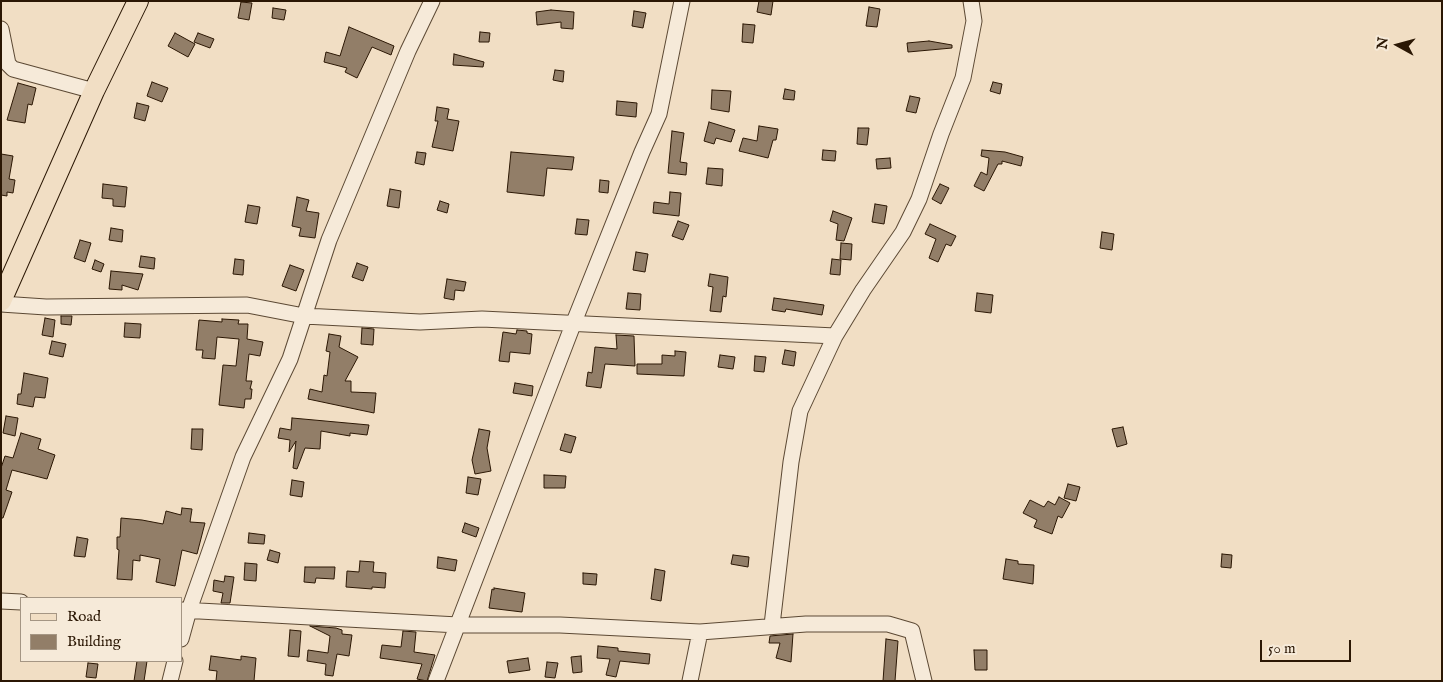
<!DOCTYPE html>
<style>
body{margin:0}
#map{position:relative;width:1443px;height:682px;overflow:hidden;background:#f1dec4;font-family:"IM FELL English",serif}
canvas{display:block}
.frame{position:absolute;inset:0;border:2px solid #2b1704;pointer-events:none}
.legend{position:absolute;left:20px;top:597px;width:162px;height:65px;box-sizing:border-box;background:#f6ead9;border:1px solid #a59684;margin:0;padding:6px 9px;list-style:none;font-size:15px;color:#2b1704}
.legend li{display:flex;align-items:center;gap:10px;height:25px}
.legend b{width:25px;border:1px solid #a59684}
.north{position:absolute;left:1373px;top:20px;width:50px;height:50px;-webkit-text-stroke:4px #f6ead9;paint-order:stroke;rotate:277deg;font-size:14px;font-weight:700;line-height:20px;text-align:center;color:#2b1704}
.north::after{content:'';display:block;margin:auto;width:18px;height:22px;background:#2b1704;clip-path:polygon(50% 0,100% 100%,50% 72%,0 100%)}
.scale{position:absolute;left:1260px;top:640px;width:91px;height:22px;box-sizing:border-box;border:2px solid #2b1704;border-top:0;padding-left:6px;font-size:15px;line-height:18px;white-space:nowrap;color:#2b1704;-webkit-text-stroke:4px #f6ead9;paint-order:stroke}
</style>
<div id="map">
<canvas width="1443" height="682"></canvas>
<div class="frame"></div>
<ul class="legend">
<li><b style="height:6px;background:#f1dec4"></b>Road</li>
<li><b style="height:14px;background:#927e68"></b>Building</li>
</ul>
<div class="north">N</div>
<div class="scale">50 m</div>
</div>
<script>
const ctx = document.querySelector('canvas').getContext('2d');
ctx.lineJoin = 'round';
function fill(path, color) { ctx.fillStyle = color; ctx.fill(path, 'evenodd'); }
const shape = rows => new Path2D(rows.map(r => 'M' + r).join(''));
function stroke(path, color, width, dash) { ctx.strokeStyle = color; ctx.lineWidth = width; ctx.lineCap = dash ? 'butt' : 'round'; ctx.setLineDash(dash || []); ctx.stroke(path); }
const building = shape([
 [759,1,773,1,771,15,757,12,759,1],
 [241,2,252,3,249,20,238,18,241,2],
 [869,7,880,9,877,27,866,26,869,7],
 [273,8,286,10,284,20,272,18,273,8],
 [551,10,574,12,573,29,561,28,561,22,537,25,536,12,551,10],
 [634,11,646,13,643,28,632,26,634,11],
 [743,24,755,25,753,43,742,42,743,24],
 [349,27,394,46,391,55,372,47,357,78,345,72,347,68,324,62,326,52,340,56,349,27],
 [480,32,490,33,489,42,479,42,480,32],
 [175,33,195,44,188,57,168,46,175,33],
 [198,33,214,39,210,48,194,42,198,33],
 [929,41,952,45,952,48,908,52,907,43,929,41],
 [454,54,484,62,483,67,453,65,454,54],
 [555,70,564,71,563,82,553,80,555,70],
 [152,82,168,88,162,102,147,96,152,82],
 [993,82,1002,84,1000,94,990,91,993,82],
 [18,83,36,88,32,105,28,104,25,123,7,120,18,83],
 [785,89,795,91,794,100,783,99,785,89],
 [712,90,731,91,729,112,711,109,712,90],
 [910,96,920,98,916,113,906,111,910,96],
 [617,101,637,103,636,117,616,115,617,101],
 [137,103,149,106,145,121,134,118,137,103],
 [437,107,449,109,447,119,459,121,453,151,432,147,438,121,435,121,437,107],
 [709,122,735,130,731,142,716,138,714,144,704,141,709,122],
 [759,126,778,129,776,140,773,140,768,158,739,151,743,138,757,141,759,126],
 [858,128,869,128,867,145,857,144,858,128],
 [672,131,684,133,680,162,687,163,686,175,668,173,672,131],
 [823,150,836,151,835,161,822,160,823,150],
 [982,150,1005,152,1023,157,1021,166,1002,161,1002,164,998,164,984,191,974,186,981,172,987,175,989,158,981,156,982,150],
 [417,152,426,153,424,165,415,163,417,152],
 [511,152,574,157,572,170,547,168,544,196,507,192,511,152],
 [1,154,13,156,9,179,15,180,13,193,7,192,7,196,1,195,1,154],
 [890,158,891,168,877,169,876,159,890,158],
 [708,168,723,169,722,186,706,184,708,168],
 [600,180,609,181,608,193,599,192,600,180],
 [103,184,127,187,125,207,113,206,113,199,102,198,103,184],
 [940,184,949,188,941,204,932,199,940,184],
 [390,189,401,191,399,208,387,206,390,189],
 [670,192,681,193,679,216,653,213,654,202,669,204,670,192],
 [297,197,309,200,306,211,319,213,315,238,299,236,301,228,292,226,297,197],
 [440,201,449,204,447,213,437,210,440,201],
 [875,204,887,206,884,224,872,222,875,204],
 [248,205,260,207,257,224,245,222,248,205],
 [833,211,852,218,844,241,836,240,838,224,830,221,833,211],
 [577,219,589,220,587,235,575,234,577,219],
 [678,221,689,225,683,240,672,236,678,221],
 [930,224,956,236,951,246,946,244,938,262,929,258,936,239,925,234,930,224],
 [111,228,123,230,122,242,109,240,111,228],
 [1102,232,1114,234,1112,250,1100,248,1102,232],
 [80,240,91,243,85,262,74,258,80,240],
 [841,243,852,244,851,260,840,259,841,243],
 [636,252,648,254,645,272,633,270,636,252],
 [141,256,155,258,154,269,139,267,141,256],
 [235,259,244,260,243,275,233,274,235,259],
 [832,259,841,260,840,275,830,274,832,259],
 [95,260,104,264,101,272,92,269,95,260],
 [357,263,368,267,363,281,352,277,357,263],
 [290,265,304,270,296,291,282,286,290,265],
 [111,271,143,274,138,290,122,285,122,290,109,289,111,271],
 [710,274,728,277,726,297,723,296,721,312,710,311,713,287,708,286,710,274],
 [447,279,466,282,464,291,455,290,454,300,444,298,447,279],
 [628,293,641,294,640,310,626,309,628,293],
 [977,293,993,295,991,313,975,311,977,293],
 [774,298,824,305,822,315,786,309,785,312,772,310,774,298],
 [61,316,72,316,71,325,61,324,61,316],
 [45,318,55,320,53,337,42,335,45,318],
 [222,319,239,320,238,324,248,324,247,339,263,342,260,356,249,354,246,381,252,381,250,389,252,389,251,399,245,399,244,408,219,405,223,365,236,366,239,339,217,337,215,359,202,358,203,350,196,350,199,320,222,322,222,319],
 [125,323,141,324,140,338,124,337,125,323],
 [362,328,374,329,373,345,361,344,362,328],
 [517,330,527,331,527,333,532,334,530,354,510,352,509,362,499,361,503,332,516,334,517,330],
 [329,334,341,336,339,347,358,357,345,381,351,381,351,392,376,393,374,413,308,399,310,389,322,392,324,375,327,376,330,352,326,351,329,334],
 [616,335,634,336,635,366,605,364,601,388,586,386,588,372,592,373,595,347,617,349,616,335],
 [52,341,66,344,63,357,49,354,52,341],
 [785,350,796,352,794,366,782,364,785,350],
 [675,351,686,352,684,376,637,374,637,364,662,364,662,355,675,356,675,351],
 [720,355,735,357,733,369,718,367,720,355],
 [755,356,766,357,764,372,754,371,755,356],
 [24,373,48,378,45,398,35,397,33,407,17,404,18,394,21,394,24,373],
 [515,383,533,386,532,396,513,393,515,383],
 [6,416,18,418,15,436,3,433,6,416],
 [292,418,369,425,367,435,350,433,350,436,321,431,320,449,305,448,297,469,293,468,296,441,289,452,290,440,278,438,280,428,291,430,292,418],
 [1123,427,1127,444,1117,447,1112,429,1123,427],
 [192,429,203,429,202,450,191,449,192,429],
 [479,429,490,431,487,448,491,471,475,474,472,460,479,429],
 [21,433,41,439,38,449,55,455,47,479,12,470,6,490,12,492,3,518,1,518,1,468,5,456,13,458,21,433],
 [565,434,576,437,571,453,560,450,565,434],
 [544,475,566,476,565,488,544,488,544,475],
 [468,477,481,479,478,495,466,493,468,477],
 [292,480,304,482,302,497,290,495,292,480],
 [1068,484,1080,487,1076,501,1064,498,1068,484],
 [1059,497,1070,503,1062,518,1058,516,1052,534,1034,527,1037,520,1023,513,1030,500,1044,507,1048,501,1055,505,1059,497],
 [182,508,192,509,190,522,205,523,197,554,182,550,175,586,156,582,160,559,140,555,140,561,133,560,132,580,117,579,119,550,117,549,117,537,120,537,121,518,142,520,163,524,166,511,181,515,182,508],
 [465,523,479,528,476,537,462,532,465,523],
 [249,533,265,535,264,544,248,543,249,533],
 [77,537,88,539,85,557,74,556,77,537],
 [270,550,280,553,278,563,267,560,270,550],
 [1222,554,1232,555,1231,568,1221,567,1222,554],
 [733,555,749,557,748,567,731,564,733,555],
 [438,557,457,560,455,571,437,568,438,557],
 [1006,559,1018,561,1018,564,1034,565,1033,584,1003,579,1006,559],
 [360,561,374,562,373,572,386,573,385,588,372,587,372,589,346,587,347,571,359,572,360,561],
 [245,563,257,564,256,581,244,580,245,563],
 [305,567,335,567,334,579,316,578,315,583,304,582,305,567],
 [655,569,665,571,661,601,651,599,655,569],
 [583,573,597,574,596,585,583,584,583,573],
 [225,576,234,577,230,603,221,603,223,593,213,591,214,580,224,582,225,576],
 [494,588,525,593,522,612,489,608,492,589,494,590,494,588],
 [310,626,336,628,342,630,342,634,352,635,349,656,337,654,333,676,325,675,326,664,307,661,308,650,328,653,330,636,310,626],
 [290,630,301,631,299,657,288,656,290,630],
 [403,631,416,632,414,652,435,655,427,681,417,679,422,664,380,658,382,645,401,647,403,631],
 [793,634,791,662,776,658,780,643,769,643,770,636,793,634],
 [886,639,898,641,895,681,883,681,886,639],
 [598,646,618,648,618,651,650,654,649,664,620,661,616,677,606,675,610,659,597,658,598,646],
 [974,650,987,650,987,670,975,670,974,650],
 [211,656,241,660,241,656,256,658,254,681,216,681,217,671,209,670,211,656],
 [581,656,582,672,573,673,571,657,581,656],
 [528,658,530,670,509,673,507,661,528,658],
 [137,661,147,661,144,681,134,681,137,661],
 [547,662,558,663,555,678,545,677,547,662],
 [88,663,98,664,96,678,86,677,88,663]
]);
const minor = shape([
 [1,29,8,64,13,69,94,91],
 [1,304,46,307,247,305,304,316,420,322,482,319,835,336],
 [1,601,21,602],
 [181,610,458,625,560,625,700,632,806,624,888,624,912,631,924,681],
 [772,625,791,462,800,411,835,336,863,290,903,232,919,199,941,134,963,78,974,21,971,1],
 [181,639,189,610,243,457,290,359,329,240,408,51,432,1],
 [170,681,175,661],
 [436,681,574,322,642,152,659,114,682,1],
 [690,681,700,632]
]);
const major = shape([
 [1,301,94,91,138,1]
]);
fill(building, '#927e68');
stroke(building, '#2b1704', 1);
stroke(minor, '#5c4934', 17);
stroke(major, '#2b1704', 22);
stroke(minor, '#f6ead9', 15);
stroke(major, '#f1dec4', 20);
</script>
